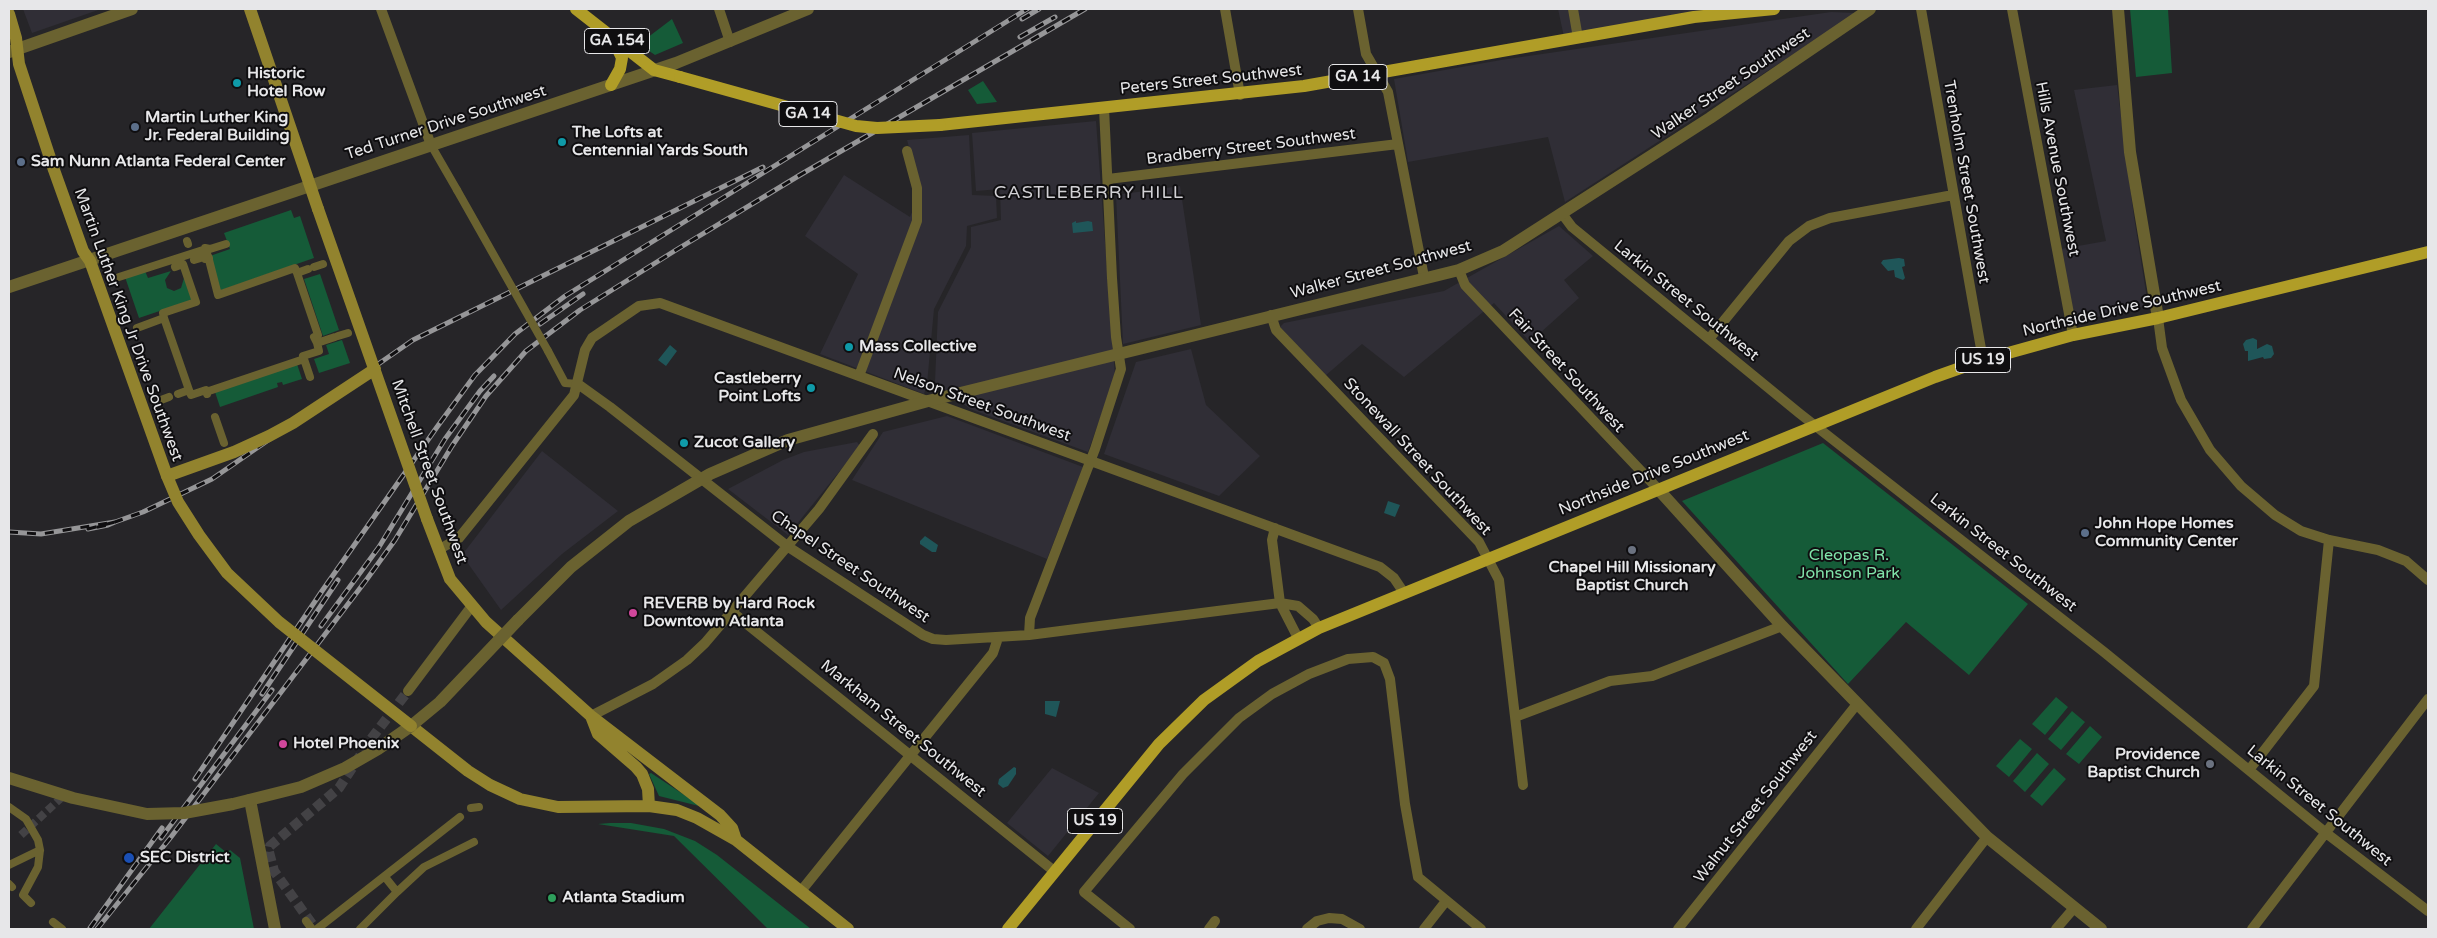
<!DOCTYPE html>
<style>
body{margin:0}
#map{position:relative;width:2437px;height:938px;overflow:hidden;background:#262528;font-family:"Varela Round",sans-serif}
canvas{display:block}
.frame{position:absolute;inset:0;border:10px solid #e7e7e9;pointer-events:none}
</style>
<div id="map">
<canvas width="2437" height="938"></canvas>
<div class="frame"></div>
</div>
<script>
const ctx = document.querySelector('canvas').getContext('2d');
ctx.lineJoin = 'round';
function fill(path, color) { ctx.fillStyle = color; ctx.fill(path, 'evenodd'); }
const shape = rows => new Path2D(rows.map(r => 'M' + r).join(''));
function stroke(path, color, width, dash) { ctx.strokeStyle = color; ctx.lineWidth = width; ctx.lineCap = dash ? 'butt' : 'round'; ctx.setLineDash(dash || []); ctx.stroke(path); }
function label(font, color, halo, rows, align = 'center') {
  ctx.font = font + ' "Varela Round",sans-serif'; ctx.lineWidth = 4; ctx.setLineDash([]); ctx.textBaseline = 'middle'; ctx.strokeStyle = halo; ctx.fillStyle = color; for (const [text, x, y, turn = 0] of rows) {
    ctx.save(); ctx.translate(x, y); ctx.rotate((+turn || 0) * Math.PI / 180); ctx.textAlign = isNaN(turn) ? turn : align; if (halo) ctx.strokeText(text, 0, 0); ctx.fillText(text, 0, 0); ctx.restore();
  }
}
const built = shape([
 [23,9,101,9,32,33],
 [1558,9,1724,9,1564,37],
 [1831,12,1857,13,1565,202,1548,137,1408,162,1394,79,1501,60],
 [2117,85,2134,217,2148,305,2075,322,2061,249,2106,241,2074,90],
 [1096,121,1115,376,1088,452,970,409,935,382,938,312,971,247,971,227,1001,220,1000,189,976,191,972,133],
 [969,135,972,195,996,196,997,218,967,226,966,246,934,309,927,384,924,394,820,354,858,274,805,236,844,175,910,217,921,190,907,140],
 [1180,186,1201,325,1123,344,1116,195],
 [1559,226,1593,256,1564,280,1579,298,1530,342,1494,303,1404,377,1362,344,1325,376,1280,327,1284,323,1444,291],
 [1191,349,1206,405,1260,456,1219,496,1104,454,1136,362],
 [947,416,1083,467,1047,559,852,480,883,432],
 [857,442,860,446,788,535,728,489,783,460,804,452],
 [542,451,618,511,562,554,501,610,462,555],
 [1052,768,1099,793,1048,856,1007,823]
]);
const green = shape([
 [2130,9,2168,9,2172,73,2136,77],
 [672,19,683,43,655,55,639,44],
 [983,81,997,102,977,104,968,90],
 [291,210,294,218,300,216,314,258,219,291,210,256,230,249,224,233],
 [145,271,148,278,171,271,165,280,167,288,174,291,181,288,184,278,192,300,139,318,125,277],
 [320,274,339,330,323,336,304,279],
 [342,340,350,363,319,373,314,359,329,354,326,345],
 [297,364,302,379,283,385,282,382,277,383,278,387,220,407,215,392],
 [1823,443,2028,604,1969,675,1906,622,1848,684,1682,501],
 [2056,697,2068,707,2045,735,2032,724],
 [2072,711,2085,722,2061,750,2048,739],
 [2090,726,2102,737,2079,764,2066,754],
 [2020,739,2032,749,2009,777,1996,766],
 [2037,753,2049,764,2025,792,2013,781],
 [2054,768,2066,779,2042,806,2030,796],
 [651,773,698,804,699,806,659,796,649,774],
 [610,823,631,823,664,829,695,841,717,855,811,929,768,929,674,836,598,824],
 [216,844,227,853,230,850,240,858,254,929,149,929]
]);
const water = shape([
 [1076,221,1076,223,1088,221,1092,222,1093,231,1073,233,1072,223],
 [1899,258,1904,259,1905,266,1902,267,1905,278,1903,280,1895,277,1894,270,1888,271,1881,263,1883,260],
 [2253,338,2257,340,2257,349,2267,344,2272,346,2274,354,2271,358,2264,359,2263,357,2248,361,2248,351,2245,351,2243,344,2246,340],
 [670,345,677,351,666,366,658,360],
 [1388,501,1400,505,1395,517,1384,513],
 [925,536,938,545,936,552,932,552,920,544,920,541],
 [1045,701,1060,701,1056,717,1045,714],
 [1014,767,1016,768,1016,774,1008,786,1003,788,998,784,999,779]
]);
const pedestrianTunnel = shape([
 [21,835,61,798]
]);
const minorTunnel = shape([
 [312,924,274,871,269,852,270,846,339,788,371,739,408,691]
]);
const pedestrian = shape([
 [431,145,457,190],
 [187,241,188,244],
 [205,248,210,249,226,244],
 [208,256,218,295,295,268,297,273],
 [194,260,204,257,205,259,209,258],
 [314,267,323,264],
 [308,269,297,273,318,335,314,337,317,343],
 [119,277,206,249],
 [164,318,189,390,178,394],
 [137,328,164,318,163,313,196,302,183,264,175,267],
 [338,336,348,333],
 [548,351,565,383,578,384],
 [304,359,303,356,319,351,317,343,335,337],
 [189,390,191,395,206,390,207,394],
 [206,392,304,359,310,377],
 [161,400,169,397],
 [215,417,224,443],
 [9,807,26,819,38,840,40,850,38,867,23,895,31,903],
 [471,808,479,807],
 [9,865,40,850],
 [9,884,12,887],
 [397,892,424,867,474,842],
 [306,921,312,929],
 [53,922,62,929],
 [317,929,460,817],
 [360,929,397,892,385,877]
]);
const minor = shape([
 [381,9,431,145],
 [719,9,730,42],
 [1225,9,1240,95],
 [1358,9,1366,54,1388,92,1424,277],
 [1573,9,1578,38],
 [1921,9,1983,360],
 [2012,9,2073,335],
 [1108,179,1398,144],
 [1563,215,1572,227,1799,413,2104,652,2326,833,2428,911],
 [1459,270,1465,285,1658,489],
 [1271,315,1276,330,1479,542,1499,580,1523,785],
 [2158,318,2162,348,2181,400,2210,450,2241,486,2275,515,2301,531,2329,540,2378,550,2406,561,2428,580],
 [1709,339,1789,241,1809,226,1830,218,1953,195],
 [859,376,917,221,917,188,907,151],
 [578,384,610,407,787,546,923,635,933,639,946,640,1029,635,1280,603,1298,606,1313,619,1319,628],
 [1275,528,1272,540,1280,603,1298,638],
 [438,550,459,538,574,395,585,350,592,338,639,306,660,303,1380,567,1394,578,1404,593],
 [732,612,1054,871],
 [1029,635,1030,618,1095,449,1121,369,1116,337,1112,278,1104,108],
 [408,691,471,607],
 [591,716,653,684,687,660,705,643,819,509,873,434],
 [1515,717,1610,681,1652,676,1782,626],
 [2249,770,2314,686,2329,540],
 [801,891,993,653,998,638],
 [1130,929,1084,892,1183,774,1239,718,1272,694,1309,674,1348,659,1373,657,1384,663,1390,679,1405,804,1418,877,1481,929],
 [1209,929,1215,921],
 [1307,929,1317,921,1329,918,1342,919,1360,929],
 [1424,929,1446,901],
 [1678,929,1857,704],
 [1916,929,1987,837],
 [2056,929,2074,908],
 [2252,929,2428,699]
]);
const tertiary = shape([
 [2118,9,2130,152,2158,318],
 [9,52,132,9],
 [9,287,676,63,808,9],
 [1658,489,1782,626,1987,837,2101,929],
 [518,620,571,567,629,521,710,474,788,440,928,401,1459,270,1503,251,1710,118,1870,9],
 [250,800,275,929]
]);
const secondary = shape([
 [250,9,318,209],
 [9,14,16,38,19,64,54,170,83,251,90,261,167,476],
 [427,519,450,579,486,622,591,716,720,815,732,828,736,840],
 [591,716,598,734,636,767,642,774,648,789,649,806],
 [411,726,468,771,490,785,520,799,558,807,649,806,677,810,697,818,736,840,848,929]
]);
const primary = shape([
 [576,9,654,70,680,77],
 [611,85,620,69,622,58,614,41],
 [940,125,1304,86,1694,17,1774,9],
 [1008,929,1159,744,1204,700,1258,661,1319,628,1935,377,1983,360,2073,335,2158,318,2428,252]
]);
const rail = shape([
 [1022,19,1039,9],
 [1020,37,1055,17],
 [540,324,583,294],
 [9,532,41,534,115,522,88,529,108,525,115,522,143,512,212,479,413,340,763,167],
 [321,626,379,547,445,439,480,391,494,376],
 [262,694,338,580],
 [195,779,322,591,437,427,475,375,515,334,565,296,1027,9],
 [161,838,272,690],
 [90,928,162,828],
 [97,929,171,837,367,579,395,540,452,446,486,396,526,351,580,310,676,250,800,175,1085,9]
]);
const pedestrianBridge = shape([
 [457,190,548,351]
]);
const tertiaryBridge = shape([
 [9,778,73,798,147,814,184,813,233,804,301,787,345,768,378,749,411,726,440,702,518,620]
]);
const secondaryBridge = shape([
 [318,209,427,519],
 [375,369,293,423,269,436,234,452,167,476,178,502,199,535,227,573,279,622,411,726]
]);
const primaryBridge = shape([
 [680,77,856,126,877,128,940,125]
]);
const markers = [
 [237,83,5,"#0f9aa8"],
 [135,127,5,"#5c6f8a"],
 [562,142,5,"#0f9aa8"],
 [21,162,5,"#5c6f8a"],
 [849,347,5,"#0f9aa8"],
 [811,388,5,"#0f9aa8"],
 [684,443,5,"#0f9aa8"],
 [2085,533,5,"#5c6f8a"],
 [1632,550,5,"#6b7280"],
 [633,613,5,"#d1479c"],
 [283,744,5,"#d1479c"],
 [2210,764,5,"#6b7280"],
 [129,858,6,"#1a4fb4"],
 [552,898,5,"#2e9e5b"]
];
const shields = [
 [617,41,65],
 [1358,77,58],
 [808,114,58],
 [1983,360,55],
 [1095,821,55]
];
const shieldNames = [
 ["GA 154",617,41],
 ["GA 14",1358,77],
 ["GA 14",808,114],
 ["US 19",1983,360],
 ["US 19",1095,821]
];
const poiNames = [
 ["Historic",247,74],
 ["Hotel Row",247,92],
 ["Martin Luther King",145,118],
 ["Jr. Federal Building",145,136],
 ["The Lofts at",572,133],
 ["Centennial Yards South",572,151],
 ["Sam Nunn Atlanta Federal Center",31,162],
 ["Mass Collective",859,347],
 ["Castleberry",801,379,"right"],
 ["Point Lofts",801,397,"right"],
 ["Zucot Gallery",694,443],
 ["John Hope Homes",2095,524],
 ["Community Center",2095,542],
 ["Chapel Hill Missionary",1632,568,"center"],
 ["Baptist Church",1632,586,"center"],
 ["REVERB by Hard Rock",643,604],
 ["Downtown Atlanta",643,622],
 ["Hotel Phoenix",293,744],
 ["Providence",2200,755,"right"],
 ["Baptist Church",2200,773,"right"],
 ["SEC District",140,858],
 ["Atlanta Stadium",562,898]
];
const streetNames = [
 ["Peters Street Southwest",1211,80,-6],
 ["Walker Street Southwest",1731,84,-34],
 ["Ted Turner Drive Southwest",446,123,-18],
 ["Bradberry Street Southwest",1251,147,-7],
 ["Hills Avenue Southwest",2057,169,79],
 ["Trenholm Street Southwest",1966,182,80],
 ["Walker Street Southwest",1381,270,-15],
 ["Larkin Street Southwest",1686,301,39],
 ["Northside Drive Southwest",2122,309,-13],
 ["Martin Luther King Jr Drive Southwest",128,325,70],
 ["Fair Street Southwest",1566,371,47],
 ["Nelson Street Southwest",982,405,20],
 ["Stonewall Street Southwest",1417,457,47],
 ["Mitchell Street Southwest",429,472,70],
 ["Northside Drive Southwest",1654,473,-22],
 ["Larkin Street Southwest",2003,553,38],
 ["Chapel Street Southwest",850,567,34],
 ["Markham Street Southwest",903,729,39],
 ["Larkin Street Southwest",2319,806,39],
 ["Walnut Street Southwest",1756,807,-52]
];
const parkNames = [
 ["Cleopas R.",1849,556],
 ["Johnson Park",1849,574]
];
const neighbourhoodNames = [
 ["CASTLEBERRY HILL",1089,193]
];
fill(built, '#302e36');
fill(green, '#155b38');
fill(water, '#1f5659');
stroke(pedestrianTunnel, '#434245', 8, [8, 4]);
stroke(minorTunnel, '#434245', 10, [10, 5]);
stroke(pedestrian, '#6a6230', 8);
stroke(minor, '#6a6230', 10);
stroke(tertiary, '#6a6230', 12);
stroke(secondary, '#92832e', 12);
stroke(primary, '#b09d27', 12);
stroke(rail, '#969698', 5);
stroke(rail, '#0f0e10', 3, [9]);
stroke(pedestrianBridge, '#6a6230', 8);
stroke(tertiaryBridge, '#6a6230', 12);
stroke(secondaryBridge, '#92832e', 12);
stroke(primaryBridge, '#b09d27', 12);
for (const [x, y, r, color] of markers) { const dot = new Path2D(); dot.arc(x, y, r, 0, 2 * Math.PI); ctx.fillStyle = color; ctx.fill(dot); stroke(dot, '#0f0e10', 2); }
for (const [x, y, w] of shields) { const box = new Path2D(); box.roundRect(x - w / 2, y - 12.5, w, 25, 4); ctx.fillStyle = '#0f0e10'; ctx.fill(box); stroke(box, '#e7e7e9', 1); }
label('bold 15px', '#e7e7e9', null, shieldNames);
label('bold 16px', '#e7e7e9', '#0f0e10', poiNames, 'left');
label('16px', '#e7e7e9', '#0f0e10', streetNames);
label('16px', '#81e4aa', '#0f0e10', parkNames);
ctx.letterSpacing = '1px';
label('18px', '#d2d1d5', '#0f0e10', neighbourhoodNames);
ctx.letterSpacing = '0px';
</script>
